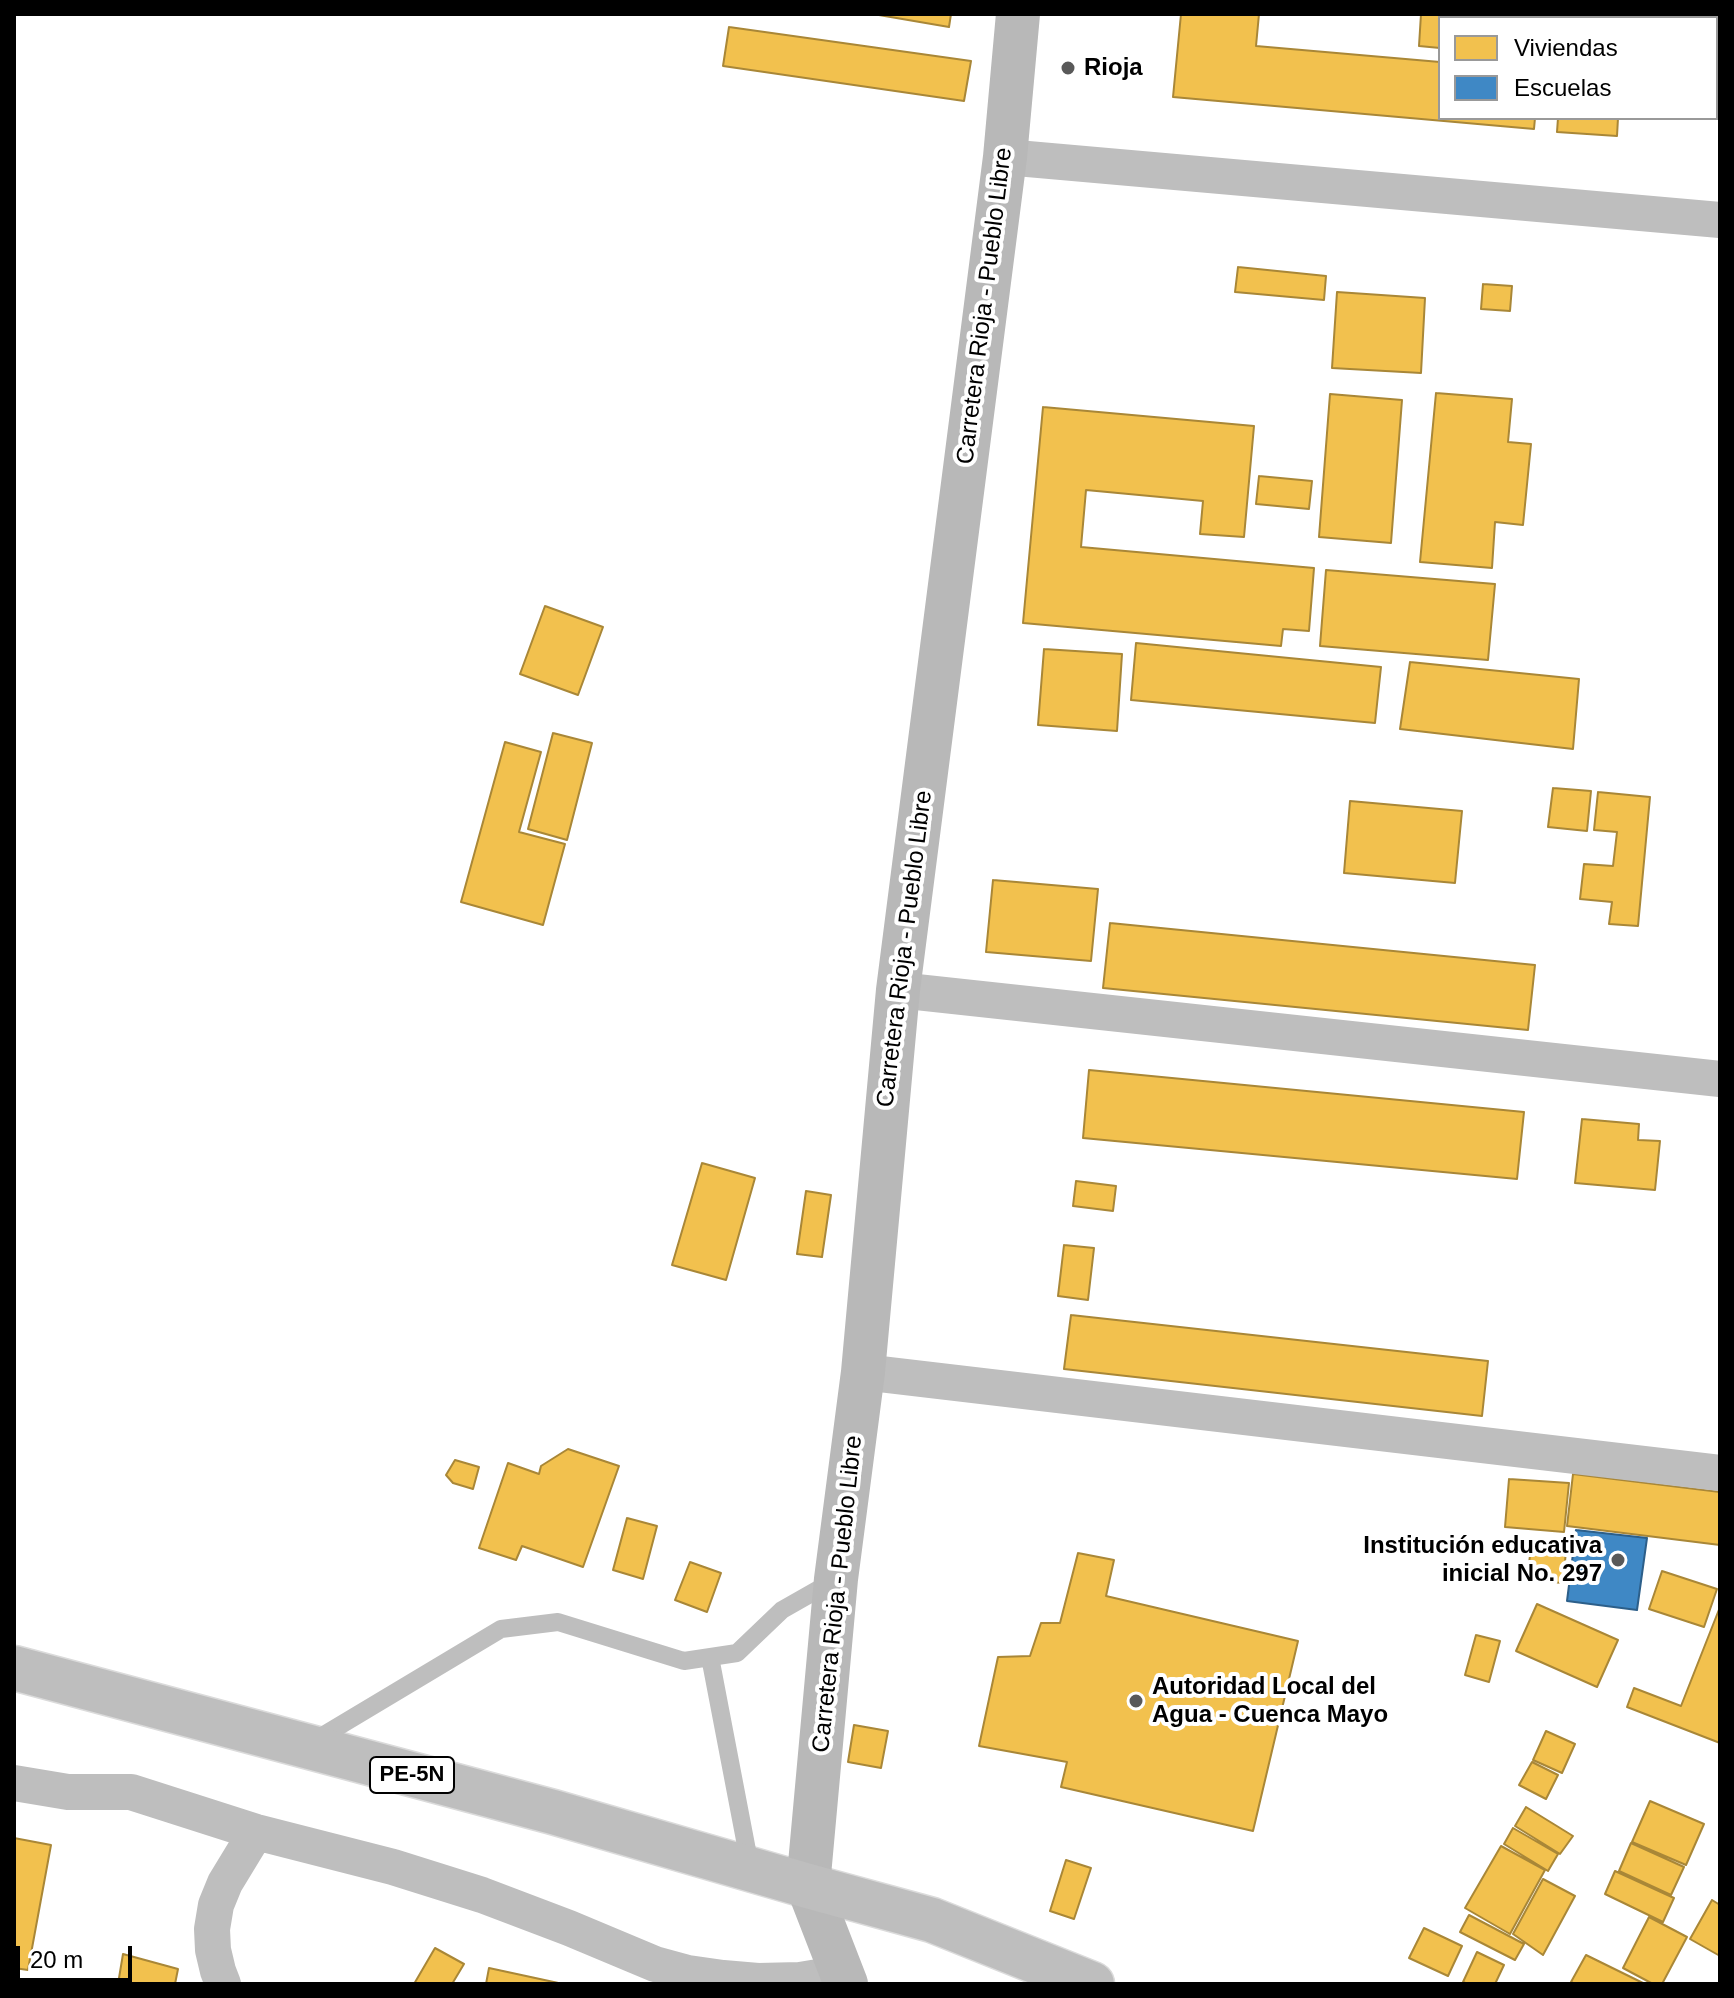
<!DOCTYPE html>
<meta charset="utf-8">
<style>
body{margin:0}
#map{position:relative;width:1734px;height:1998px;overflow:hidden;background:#fff;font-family:Arial,sans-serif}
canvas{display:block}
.frame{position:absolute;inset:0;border:16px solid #000;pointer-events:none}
.legend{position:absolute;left:1438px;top:16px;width:280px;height:104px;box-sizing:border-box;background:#fff;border:2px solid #999;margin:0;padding:10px 14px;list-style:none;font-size:24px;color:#000}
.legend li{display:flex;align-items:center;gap:16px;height:40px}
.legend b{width:40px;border:2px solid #999}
.scale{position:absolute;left:16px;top:1946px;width:116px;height:36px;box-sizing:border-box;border:4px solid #000;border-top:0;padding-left:10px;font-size:24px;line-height:28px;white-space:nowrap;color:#000;-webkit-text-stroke:6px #fff;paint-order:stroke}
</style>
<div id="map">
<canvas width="1734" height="1998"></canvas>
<div class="frame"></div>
<ul class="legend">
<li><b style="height:22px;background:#f2c14e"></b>Viviendas</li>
<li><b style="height:22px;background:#3f88c5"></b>Escuelas</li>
</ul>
<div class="scale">20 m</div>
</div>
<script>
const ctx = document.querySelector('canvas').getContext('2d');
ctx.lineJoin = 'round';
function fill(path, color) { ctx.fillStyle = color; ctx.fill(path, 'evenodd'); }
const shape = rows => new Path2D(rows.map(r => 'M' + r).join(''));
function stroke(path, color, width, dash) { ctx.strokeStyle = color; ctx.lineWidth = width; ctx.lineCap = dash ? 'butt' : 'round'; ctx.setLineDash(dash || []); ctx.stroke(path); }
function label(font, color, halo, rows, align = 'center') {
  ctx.font = font + ' Arial,sans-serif'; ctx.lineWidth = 8; ctx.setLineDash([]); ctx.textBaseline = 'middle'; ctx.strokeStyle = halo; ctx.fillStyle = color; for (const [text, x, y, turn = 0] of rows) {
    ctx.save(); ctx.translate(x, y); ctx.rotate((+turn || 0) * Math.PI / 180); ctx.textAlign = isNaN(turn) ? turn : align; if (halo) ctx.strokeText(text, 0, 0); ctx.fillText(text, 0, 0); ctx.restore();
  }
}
const homes = shape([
 [873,14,951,14,949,27,873,14],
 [1181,14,1259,14,1256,46,1440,62,1440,118,1535,118,1534,129,1173,97,1181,14],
 [1421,14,1498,14,1498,18,1440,18,1440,48,1419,46,1421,14],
 [729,27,971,61,964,101,723,66,729,27],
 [1558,118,1618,118,1617,136,1557,132,1558,118],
 [1238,267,1326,276,1324,300,1235,292,1238,267],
 [1483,284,1512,286,1510,311,1481,309,1483,284],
 [1337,292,1425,298,1421,373,1332,368,1337,292],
 [1436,393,1512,399,1508,442,1531,444,1523,525,1495,522,1492,568,1420,562,1436,393],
 [1330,394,1402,400,1391,543,1319,537,1330,394],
 [1043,407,1254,426,1244,537,1200,534,1203,501,1086,490,1081,547,1314,568,1309,631,1283,629,1281,646,1023,623,1043,407],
 [1259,476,1312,481,1309,509,1256,504,1259,476],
 [1326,570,1495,584,1488,660,1320,646,1326,570],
 [545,606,603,627,578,695,520,674,545,606],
 [1136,643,1381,667,1375,723,1131,700,1136,643],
 [1044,649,1122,654,1117,731,1038,725,1044,649],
 [1410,662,1579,679,1573,749,1400,729,1410,662],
 [553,733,592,743,567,840,528,829,553,733],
 [505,742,541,752,519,832,565,844,543,925,461,902,505,742],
 [1553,788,1591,791,1587,831,1548,827,1553,788],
 [1598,792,1650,797,1638,926,1609,924,1612,902,1580,899,1584,864,1613,866,1617,832,1594,830,1598,792],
 [1350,801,1462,811,1455,883,1344,873,1350,801],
 [993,880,1098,889,1091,961,986,952,993,880],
 [1110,923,1535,965,1528,1030,1103,988,1110,923],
 [1089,1070,1524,1112,1517,1179,1083,1138,1089,1070],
 [1582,1119,1639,1124,1638,1140,1660,1141,1655,1190,1575,1183,1582,1119],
 [702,1163,755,1178,726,1280,672,1265,702,1163],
 [1076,1181,1116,1186,1113,1211,1073,1206,1076,1181],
 [806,1191,831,1195,822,1257,797,1254,806,1191],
 [1064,1245,1094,1248,1088,1300,1058,1296,1064,1245],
 [1071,1315,1488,1361,1482,1416,1064,1369,1071,1315],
 [568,1449,619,1466,583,1567,522,1546,516,1560,479,1548,508,1463,539,1474,541,1466,568,1449],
 [455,1460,479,1467,473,1489,453,1483,446,1475,455,1460],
 [1573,1474,1720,1492,1720,1545,1567,1526,1573,1474],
 [1509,1479,1569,1483,1564,1532,1505,1527,1509,1479],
 [627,1518,657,1526,643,1579,613,1570,627,1518],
 [1531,1547,1566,1551,1563,1583,1527,1580,1531,1547],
 [1078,1553,1114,1560,1106,1596,1298,1641,1253,1831,1061,1787,1067,1762,979,1746,998,1657,1030,1656,1041,1623,1060,1623,1078,1553],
 [690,1562,721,1573,707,1612,675,1600,690,1562],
 [1662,1571,1717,1589,1704,1627,1649,1609,1662,1571],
 [1537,1604,1618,1640,1597,1687,1516,1651,1537,1604],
 [1720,1607,1720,1743,1627,1707,1634,1688,1681,1706,1720,1607],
 [1476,1635,1500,1641,1489,1682,1465,1675,1476,1635],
 [854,1725,888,1731,881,1768,848,1762,854,1725],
 [1546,1731,1575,1744,1562,1773,1533,1760,1546,1731],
 [1532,1762,1558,1775,1546,1799,1519,1785,1532,1762],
 [1650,1801,1704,1824,1686,1865,1632,1842,1650,1801],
 [1526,1807,1573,1836,1560,1854,1515,1826,1526,1807],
 [1513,1828,1558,1854,1548,1871,1504,1844,1513,1828],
 [14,1838,51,1845,28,1970,14,1968,14,1838],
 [1631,1843,1684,1867,1671,1895,1619,1871,1631,1843],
 [1501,1846,1545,1870,1510,1934,1465,1908,1501,1846],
 [1066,1860,1091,1868,1074,1919,1050,1911,1066,1860],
 [1615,1871,1674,1898,1663,1922,1605,1894,1615,1871],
 [1543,1879,1575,1896,1543,1955,1513,1934,1543,1879],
 [1712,1900,1720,1905,1720,1956,1690,1939,1712,1900],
 [1469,1915,1524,1944,1515,1960,1460,1932,1469,1915],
 [1649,1917,1687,1937,1662,1984,1653,1984,1623,1968,1649,1917],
 [1424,1928,1462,1946,1448,1976,1409,1958,1424,1928],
 [435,1948,464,1964,452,1984,414,1984,435,1948],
 [1477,1952,1504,1965,1495,1984,1468,1984,1463,1982,1477,1952],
 [123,1954,178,1969,175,1984,118,1984,123,1954],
 [1586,1955,1645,1984,1575,1984,1571,1982,1586,1955],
 [489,1968,563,1984,486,1984,489,1968],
 [14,1979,58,1984,14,1984,14,1979]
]);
const schools = shape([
 [1576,1530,1647,1538,1637,1610,1567,1601,1576,1530]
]);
const lane = shape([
 [710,1657,750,1866],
 [314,1741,501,1629,558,1622,684,1661,737,1653,782,1610,833,1581]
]);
const street = shape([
 [1005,157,1720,220],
 [898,990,1720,1079],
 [863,1372,1720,1473],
 [14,1783,68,1792,131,1792,256,1832,393,1867,482,1895,569,1928,655,1964,688,1973,723,1978,758,1981,800,1980,842,1973],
 [223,1984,218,1971,213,1950,212,1929,216,1905,225,1883,256,1832]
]);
const secondary = shape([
 [846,1984,808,1886,836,1579,863,1372,898,990,1005,157,1018,14]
]);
const highway = shape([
 [14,1668,553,1812,808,1886,932,1920,1092,1984]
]);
const markers = [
 [1068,68,8,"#595959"],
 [1618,1560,8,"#595959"],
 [1136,1701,8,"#595959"]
];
const shields = [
 [412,1775,84]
];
const shieldNames = [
 ["PE-5N",412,1775]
];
const poiNames = [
 ["Rioja",1084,68],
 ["Institución educativa",1602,1546,"right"],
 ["inicial No. 297",1602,1574,"right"],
 ["Autoridad Local del",1152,1687],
 ["Agua - Cuenca Mayo",1152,1715]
];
const streetNames = [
 ["Carretera Rioja - Pueblo Libre",985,306,-83],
 ["Carretera Rioja - Pueblo Libre",905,949,-83],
 ["Carretera Rioja - Pueblo Libre",838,1594,-84]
];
fill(homes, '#f2c14e');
stroke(homes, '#a98737', 2);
fill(schools, '#3f88c5');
stroke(schools, '#2c5f8a', 2);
stroke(highway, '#dbdbdb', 47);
stroke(lane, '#bebebe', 18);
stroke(street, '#bebebe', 36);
stroke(secondary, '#b8b8b8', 44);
stroke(highway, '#bebebe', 44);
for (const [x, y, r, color] of markers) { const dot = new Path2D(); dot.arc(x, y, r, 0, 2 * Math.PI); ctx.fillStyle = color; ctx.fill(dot); stroke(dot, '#fff', 3); }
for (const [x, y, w] of shields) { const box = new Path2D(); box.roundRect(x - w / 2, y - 18, w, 36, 6); ctx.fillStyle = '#fff'; ctx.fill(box); stroke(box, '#000', 2); }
label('bold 22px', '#000', null, shieldNames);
label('bold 24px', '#000', '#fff', poiNames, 'left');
label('24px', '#000', '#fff', streetNames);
</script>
